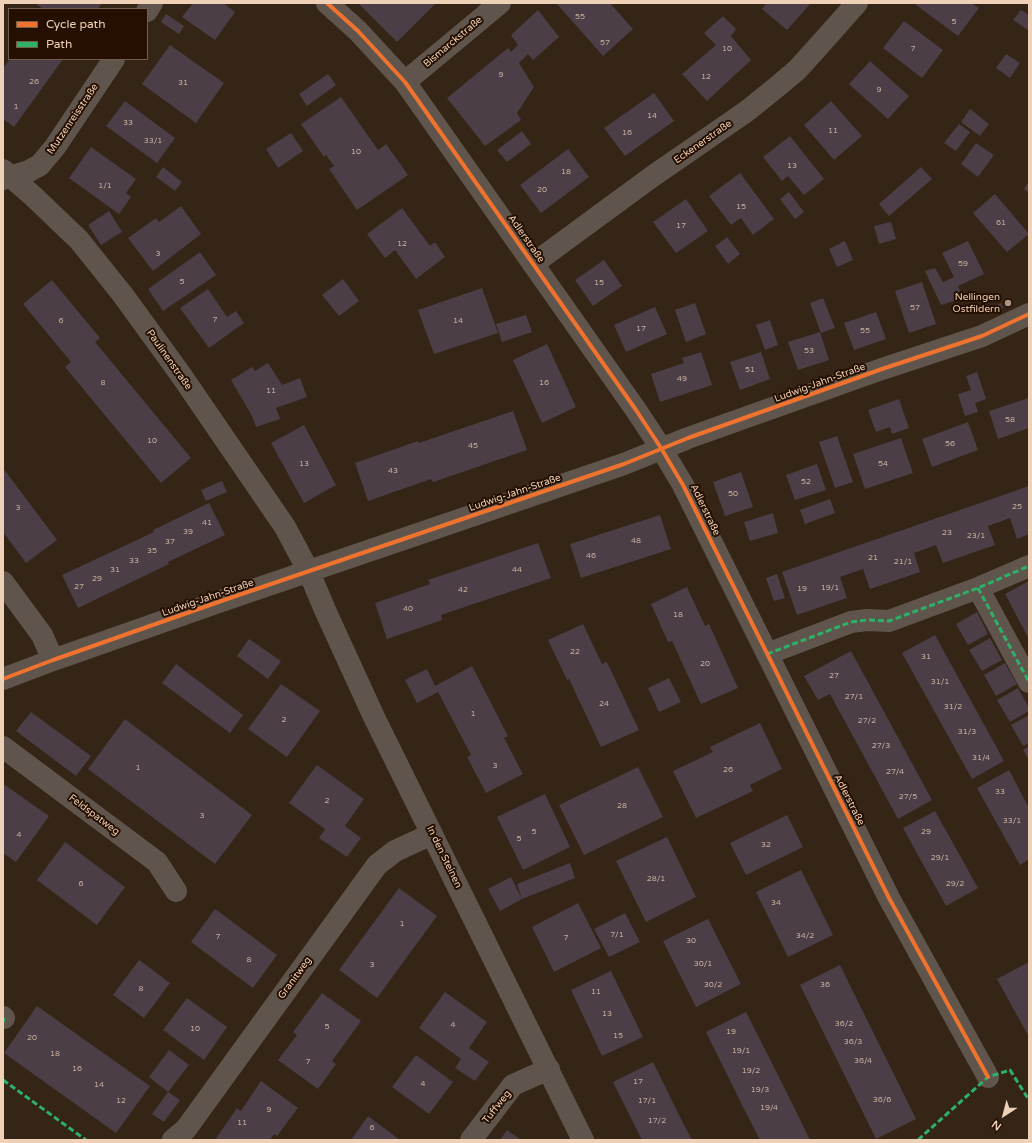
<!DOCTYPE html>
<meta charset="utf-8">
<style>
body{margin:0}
#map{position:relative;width:1032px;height:1143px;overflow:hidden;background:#342517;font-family:"Varela Round",sans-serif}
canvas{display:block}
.frame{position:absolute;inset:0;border:4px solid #efd1b8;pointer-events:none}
.legend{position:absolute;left:8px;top:8px;width:140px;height:52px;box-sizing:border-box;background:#240f00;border:1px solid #755d4a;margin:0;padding:5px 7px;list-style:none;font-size:12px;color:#efd1b8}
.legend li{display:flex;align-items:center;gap:8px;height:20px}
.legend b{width:20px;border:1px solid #755d4a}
.north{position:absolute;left:984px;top:1095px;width:40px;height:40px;-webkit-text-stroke:3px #240f00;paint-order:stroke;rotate:216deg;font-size:11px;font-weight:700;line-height:16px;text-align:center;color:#efd1b8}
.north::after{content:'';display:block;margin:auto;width:14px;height:18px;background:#efd1b8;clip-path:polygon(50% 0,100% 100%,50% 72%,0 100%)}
</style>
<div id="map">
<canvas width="1032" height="1143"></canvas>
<div class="frame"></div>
<ul class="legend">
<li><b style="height:5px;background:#ef722f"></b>Cycle path</li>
<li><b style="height:5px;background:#2db169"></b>Path</li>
</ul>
<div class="north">N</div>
</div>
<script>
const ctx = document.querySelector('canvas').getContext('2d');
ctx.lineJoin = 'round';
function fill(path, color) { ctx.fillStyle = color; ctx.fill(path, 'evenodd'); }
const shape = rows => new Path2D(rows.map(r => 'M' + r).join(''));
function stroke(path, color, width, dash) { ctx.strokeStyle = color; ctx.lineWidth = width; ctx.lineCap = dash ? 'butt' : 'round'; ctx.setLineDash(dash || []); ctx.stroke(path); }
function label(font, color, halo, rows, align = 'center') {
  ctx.font = font + ' "Varela Round",sans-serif'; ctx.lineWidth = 4; ctx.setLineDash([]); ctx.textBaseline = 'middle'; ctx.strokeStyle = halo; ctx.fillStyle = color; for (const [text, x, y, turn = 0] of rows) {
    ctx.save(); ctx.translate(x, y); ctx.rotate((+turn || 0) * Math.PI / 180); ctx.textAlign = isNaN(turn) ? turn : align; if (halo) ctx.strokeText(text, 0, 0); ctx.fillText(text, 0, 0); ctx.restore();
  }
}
const building = shape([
 [35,3,102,3,98,9,43,9],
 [193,3,223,3,235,12,215,40,182,17],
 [358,3,436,3,397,42],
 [558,3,610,3,633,29,603,56,557,4],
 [767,3,811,3,787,30,762,9],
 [917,3,971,3,979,8,958,36,916,5],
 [538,10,559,37,533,60,528,54,519,63,534,87,517,113,521,120,485,146,447,98,508,48,511,52,518,45,511,35],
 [1021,10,1029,15,1028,30,1013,20],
 [166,14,184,26,179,34,161,22],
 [723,16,736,29,731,36,751,60,707,101,682,74,716,45,704,33],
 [904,21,943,50,922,78,883,48],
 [170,45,224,83,196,123,142,84],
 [1006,54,1020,63,1010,78,996,68],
 [10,59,63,59,14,127,3,119,3,68],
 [870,61,909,96,888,119,849,84],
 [328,74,336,85,307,106,299,94],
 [654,93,674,121,625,156,604,128],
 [341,97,378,150,386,144,408,175,357,210,329,169,334,166,326,155,324,157,301,124],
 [125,101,175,138,157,163,106,126],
 [831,101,862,136,834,160,804,125],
 [970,109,989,124,980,136,961,122],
 [959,124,970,132,956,151,944,143],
 [522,131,531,144,507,162,497,150],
 [291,133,303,151,278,168,266,149],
 [790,136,824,179,804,195,788,176,782,181,763,157],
 [976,143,994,155,978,177,961,164],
 [91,147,136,179,126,193,131,197,119,214,69,178],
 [568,149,589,177,541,213,520,185],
 [163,167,182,182,175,191,156,177],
 [921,167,932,179,889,216,879,204],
 [740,173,774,219,753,235,741,218,731,225,709,196],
 [1029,181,1029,193,1024,189],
 [789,192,804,212,795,219,780,199],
 [995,194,1029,234,1007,252,973,213],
 [686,199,708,231,676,253,653,222],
 [181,206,201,234,153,271,128,238,156,218,159,222],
 [402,208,430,246,435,242,445,257,416,279,395,250,385,258,367,234],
 [109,211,122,232,101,245,88,225],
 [891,222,896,239,879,244,874,226],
 [727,237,740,254,728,264,715,246],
 [845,241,853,260,837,267,829,249],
 [968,241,984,274,958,286,963,298,941,305,925,271,935,268,943,282,954,277,942,253],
 [200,252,216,275,163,311,148,289],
 [604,260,622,286,593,306,575,280],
 [343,279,359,301,339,316,322,295],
 [52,280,100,338,95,342,191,458,161,483,65,367,71,362,23,304],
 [922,282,936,324,909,333,895,291],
 [482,288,498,333,434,354,418,310],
 [208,289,227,317,236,311,244,323,209,348,180,308],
 [823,298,835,328,821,333,810,303],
 [695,303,706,334,686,342,675,310],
 [1001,303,1003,308,990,315,987,310],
 [655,307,667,334,626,352,614,325],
 [876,312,886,339,854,350,844,323],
 [526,315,532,332,502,342,496,324],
 [770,320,778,345,765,350,756,325],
 [820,332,829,360,798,370,788,342],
 [547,344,576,407,542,423,513,360],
 [701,352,712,385,660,402,651,374,684,363,682,358],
 [761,352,770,379,740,390,730,362],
 [268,363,282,385,300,378,307,397,276,408,280,419,256,427,252,416,231,380,252,367,255,371],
 [977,372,986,399,975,403,978,412,965,416,958,394,971,390,966,376],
 [1029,398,1029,428,998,439,989,411],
 [899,399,909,428,892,434,890,427,876,432,868,410],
 [513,411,527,450,433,482,431,479,368,501,355,463,418,441,419,443],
 [968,422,978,450,932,467,922,439],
 [304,425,336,485,304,503,271,443],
 [837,436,853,482,835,488,819,442],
 [901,438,913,473,865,489,853,454],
 [817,464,826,490,795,500,786,475],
 [3,468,57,540,26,563,3,532],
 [741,472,753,507,725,516,713,482],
 [222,481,227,492,206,501,201,490],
 [1029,486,1029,534,1017,539,1010,518,988,526,995,545,943,563,936,545,914,553,920,572,870,589,863,569,840,577,847,598,797,615,782,572],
 [830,499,835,513,805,524,800,510],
 [209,503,225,535,168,562,169,564,78,608,62,575,154,532,153,530],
 [773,513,778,533,750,541,744,522],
 [660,515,671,549,581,578,570,544],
 [538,543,551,578,441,615,442,620,387,639,375,603,430,584,428,580],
 [777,574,785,598,774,601,766,578],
 [1029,581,1029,639,1005,594],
 [687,587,705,626,709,624,738,688,701,704,672,641,668,642,651,604],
 [977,612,988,634,968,645,956,624],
 [583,624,602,664,607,662,639,730,601,747,569,679,567,680,548,640],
 [935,635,1004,761,972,779,902,653],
 [990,638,1002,660,982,671,969,650],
 [249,639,281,661,268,679,237,656],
 [851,651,932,800,898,819,830,694,818,700,804,676],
 [1005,663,1017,684,996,696,984,675],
 [176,664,243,715,230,733,162,683],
 [472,666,508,736,504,738,523,774,486,793,467,757,471,755,438,692,417,703,405,680,427,669,435,686],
 [669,678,681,702,659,712,648,688],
 [281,684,320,711,287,757,248,729],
 [1018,688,1029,708,1029,711,1010,722,997,700],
 [31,712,91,756,76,776,16,731],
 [1029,715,1029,743,1023,746,1011,725],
 [125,719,252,815,215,864,88,769],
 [760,723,782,769,750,785,753,791,696,818,673,771,713,752,710,747],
 [1029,746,1029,760,1023,750],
 [317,765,364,799,345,826,361,838,347,857,319,838,325,829,289,803],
 [638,767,663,817,584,855,559,805],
 [1009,770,1029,808,1029,859,1020,865,977,788],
 [5,785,49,816,16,862,3,853,3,788],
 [545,794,570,847,523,870,497,817],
 [935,811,978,888,946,906,903,828],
 [787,815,803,847,746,875,730,843],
 [667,837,696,897,646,922,616,861],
 [65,842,125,887,97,925,37,880],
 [570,863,575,878,522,899,500,911,488,889,511,877,522,899,517,884],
 [801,870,833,935,788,957,756,892],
 [399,888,437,916,377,998,339,970],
 [578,903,601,948,554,972,532,927],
 [215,909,277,955,253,988,191,942],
 [625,913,640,942,609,957,594,929],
 [708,919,741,984,696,1007,663,941],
 [139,960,170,983,144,1018,113,995],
 [1029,962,1029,1037,997,979],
 [840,965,916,1119,876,1139,800,985],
 [611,971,643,1037,602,1056,571,990],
 [445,992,487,1022,469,1048,489,1062,475,1081,455,1068,461,1059,419,1028],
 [322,993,361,1021,332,1061,336,1064,318,1089,278,1060,297,1035,293,1032],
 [187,998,227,1027,204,1060,163,1030],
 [37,1006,150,1086,116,1133,4,1053],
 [746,1012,785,1089,810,1140,760,1140,744,1109,706,1032],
 [169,1050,189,1065,168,1092,149,1077],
 [416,1055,453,1082,429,1114,392,1087],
 [653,1062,682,1121,692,1140,642,1140,613,1082],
 [261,1081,298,1108,277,1136,262,1126,274,1134,270,1140,215,1140,237,1108,241,1111],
 [168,1092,180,1100,164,1122,152,1114],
 [368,1116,400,1140,351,1140],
 [507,1130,521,1140,500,1140]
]);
const minor = shape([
 [327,3,358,31,405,82,636,410,661,448,683,485,889,898,988,1077],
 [147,11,152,3],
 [405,82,500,3],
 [3,170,33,196,79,240,123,295,181,375,285,527,309,572,325,610,374,717,583,1140],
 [3,179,29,171,40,165,55,147,114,59],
 [533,264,653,176,747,111,778,86,797,70,816,49,857,3],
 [3,582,42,635,53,660],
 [978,588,1029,682],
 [767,654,851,622,867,620,889,621,978,588,1029,566],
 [3,679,53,660,227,599,624,464,688,438,882,369,982,336,1029,314],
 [3,747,157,862,176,891],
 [3,1017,4,1018],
 [173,1140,186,1129,377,865,395,851,432,834],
 [471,1140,513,1085,549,1069]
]);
const quiet = shape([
 [978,588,1029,682],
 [767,654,851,622,867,620,889,621,978,588,1029,566],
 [3,1022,4,1018],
 [3,1080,86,1140],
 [918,1140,988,1077,1010,1070,1029,1100]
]);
const cycleway = shape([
 [327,3,358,31,405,82,636,410,661,448,683,485,889,898,988,1077],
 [3,679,53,660,227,599,624,464,688,438,882,369,982,336,1029,314]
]);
const markers = [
 [1008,303,4,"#ae9580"]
];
const numberNames = [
 ["55",580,17],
 ["5",954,22],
 ["57",605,43],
 ["10",727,49],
 ["7",913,49],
 ["9",501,75],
 ["12",706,77],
 ["26",34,82],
 ["31",183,83],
 ["9",879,90],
 ["1",16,107],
 ["14",652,116],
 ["33",128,123],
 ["11",833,131],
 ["16",627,133],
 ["33/1",153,141],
 ["10",356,152],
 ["13",792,166],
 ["18",566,172],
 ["1/1",105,186],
 ["20",542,190],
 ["15",741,207],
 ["61",1001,223],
 ["17",681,226],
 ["12",402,244],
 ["3",158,254],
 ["59",963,264],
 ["5",182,282],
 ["15",599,283],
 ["57",915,308],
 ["7",215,320],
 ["6",61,321],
 ["14",458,321],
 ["17",641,329],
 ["55",865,331],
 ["53",809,351],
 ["51",750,370],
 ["49",682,379],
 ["8",103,383],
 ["16",544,383],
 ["11",271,391],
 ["58",1010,420],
 ["10",152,441],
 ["56",950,444],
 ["45",473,446],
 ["13",304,464],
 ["54",883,464],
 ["43",393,471],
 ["52",806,482],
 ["50",733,494],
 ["25",1017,507],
 ["3",18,508],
 ["41",207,523],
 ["39",188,532],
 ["23",947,533],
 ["23/1",976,536],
 ["48",636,541],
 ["37",170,542],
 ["35",152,551],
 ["46",591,556],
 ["21",873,558],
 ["33",134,561],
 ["21/1",903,562],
 ["31",115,570],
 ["44",517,570],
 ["29",97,579],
 ["27",79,587],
 ["19/1",830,588],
 ["19",802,589],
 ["42",463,590],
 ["40",408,609],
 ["18",678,615],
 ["22",575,652],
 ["31",926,657],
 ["20",705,664],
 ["27",834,676],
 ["31/1",940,682],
 ["27/1",854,697],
 ["24",604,704],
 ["31/2",953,707],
 ["1",473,714],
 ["2",284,720],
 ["27/2",867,721],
 ["31/3",967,732],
 ["27/3",881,746],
 ["31/4",981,758],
 ["3",495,766],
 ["1",138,768],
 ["26",728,770],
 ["27/4",895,772],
 ["33",1000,792],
 ["27/5",908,797],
 ["2",327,801],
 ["28",622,806],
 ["3",202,816],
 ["33/1",1012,821],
 ["5",534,832],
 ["29",926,832],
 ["4",19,835],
 ["5",519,839],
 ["32",766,845],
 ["29/1",940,858],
 ["28/1",656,879],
 ["6",81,884],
 ["29/2",955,884],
 ["34",776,903],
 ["1",402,924],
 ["7/1",617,935],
 ["34/2",805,936],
 ["7",218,937],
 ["7",566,938],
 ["30",691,941],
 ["8",249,960],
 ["30/1",703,964],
 ["3",372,965],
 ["30/2",713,985],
 ["36",825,985],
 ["8",141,989],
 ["11",596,992],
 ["13",607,1014],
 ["36/2",844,1024],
 ["4",453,1025],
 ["5",327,1027],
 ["10",195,1029],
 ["19",731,1032],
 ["15",618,1036],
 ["20",32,1038],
 ["36/3",853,1042],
 ["19/1",741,1051],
 ["18",55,1054],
 ["36/4",863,1061],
 ["7",308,1062],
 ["16",77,1069],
 ["19/2",751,1071],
 ["17",638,1082],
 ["4",423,1084],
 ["14",99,1085],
 ["19/3",760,1090],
 ["36/6",882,1100],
 ["12",121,1101],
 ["17/1",647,1101],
 ["19/4",769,1108],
 ["9",269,1110],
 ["17/2",657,1121],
 ["11",242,1123],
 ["6",372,1128]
];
const streetNames = [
 ["Bismarckstraße",453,42,-40],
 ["Mutzenreisstraße",73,119,-56],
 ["Eckenerstraße",703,142,-35],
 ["Adlerstraße",526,239,55],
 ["Paulinenstraße",169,360,55],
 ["Ludwig-Jahn-Straße",820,383,-20],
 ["Ludwig-Jahn-Straße",515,493,-19],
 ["Adlerstraße",705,510,64],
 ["Ludwig-Jahn-Straße",208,598,-19],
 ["Adlerstraße",849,800,63],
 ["Feldspatweg",94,815,37],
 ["In den Steinen",444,857,64],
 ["Granitweg",295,978,-54],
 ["Tuffweg",497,1107,-52]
];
const poiNames = [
 ["Nellingen",1000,297],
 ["Ostfildern",1000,309]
];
fill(building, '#4b3e46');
stroke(minor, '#60554c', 22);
stroke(quiet, '#2db169', 3, [6, 3]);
stroke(cycleway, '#ef722f', 4);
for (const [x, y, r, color] of markers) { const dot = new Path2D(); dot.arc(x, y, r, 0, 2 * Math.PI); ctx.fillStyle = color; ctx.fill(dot); stroke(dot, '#240f00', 1.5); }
label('8px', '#c6ac9c', null, numberNames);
label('10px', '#efd1b8', '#240f00', streetNames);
label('10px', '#efd1b8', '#240f00', poiNames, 'right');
</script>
